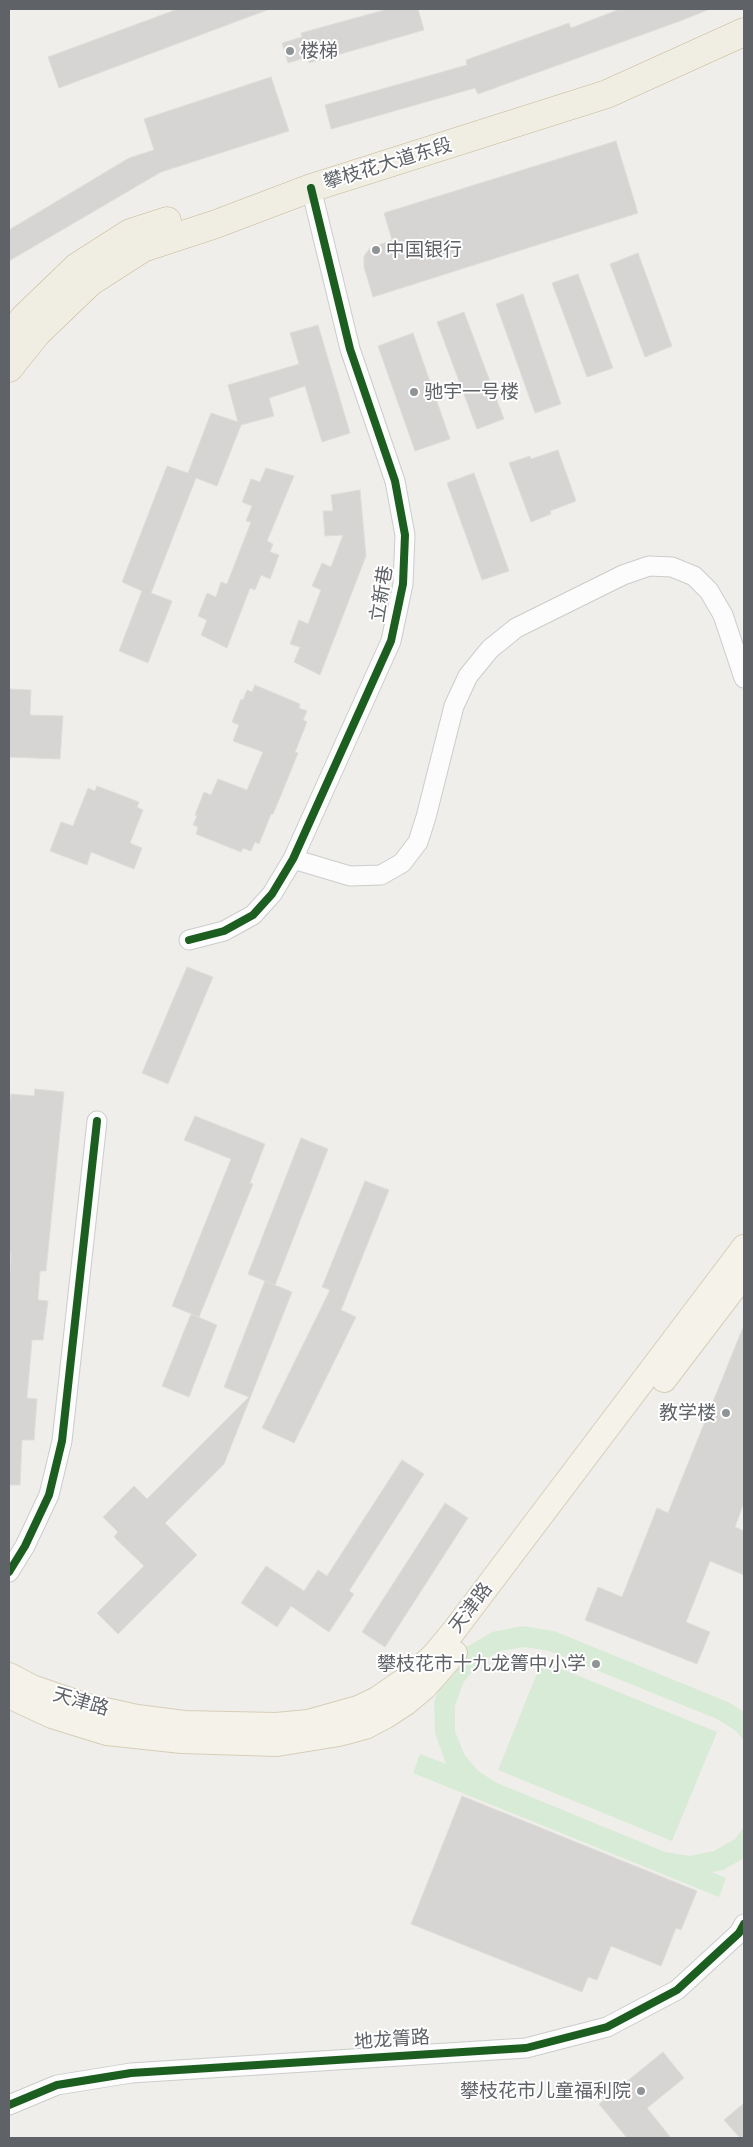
<!DOCTYPE html>
<meta charset="utf-8">
<style>
body{margin:0}
#map{position:relative;width:753px;height:2147px;overflow:hidden;background:#efeeea;font-family:Figtree,sans-serif}
canvas{display:block}
.frame{position:absolute;inset:0;border:10px solid #5f6368;pointer-events:none}
</style>
<div id="map">
<canvas width="753" height="2147"></canvas>
<div class="frame"></div>
</div>
<script>
const ctx = document.querySelector('canvas').getContext('2d');
ctx.lineJoin = 'round';
function fill(path, color) { ctx.fillStyle = color; ctx.fill(path, 'evenodd'); }
const shape = rows => new Path2D(rows.map(r => 'M' + r).join(''));
function stroke(path, color, width, dash) { ctx.strokeStyle = color; ctx.lineWidth = width; ctx.lineCap = dash ? 'butt' : 'round'; ctx.setLineDash(dash || []); ctx.stroke(path); }
function label(font, color, halo, rows, align = 'center') {
  ctx.font = font + ' Figtree,"Noto Sans SC",sans-serif'; ctx.lineWidth = 4; ctx.setLineDash([]); ctx.textBaseline = 'middle'; ctx.strokeStyle = halo; ctx.fillStyle = color; for (const [text, x, y, turn = 0] of rows) {
    ctx.save(); ctx.translate(x, y); ctx.rotate((+turn || 0) * Math.PI / 180); ctx.textAlign = isNaN(turn) ? turn : align; if (halo) ctx.strokeText(text, 0, 0); ctx.fillText(text, 0, 0); ctx.restore();
  }
}
const green = shape([
 [523,1626,554,1631,728,1702,744,1712,744,1741,736,1731,717,1719,549,1651,525,1647,500,1651,479,1663,463,1683,455,1706,455,1731,464,1754,478,1771,497,1783,665,1852,689,1856,714,1851,735,1839,744,1827,744,1858,723,1870,712,1872,726,1878,719,1897,413,1773,420,1754,446,1764,435,1733,434,1702,445,1672,465,1648,492,1632],
 [542,1661,717,1732,672,1841,498,1770]
]);
const building = shape([
 [178,9,267,10,59,88,48,57,178,9],
 [388,9,418,9,424,30,309,63,308,57,288,63,282,43,302,37,301,33,388,9],
 [620,9,710,9,680,21,478,94,475,88,331,129,325,105,467,65,466,60,569,23,571,28,620,9],
 [271,77,289,131,161,172,9,261,9,230,129,158,154,150,144,119,271,77],
 [616,141,638,213,373,297,364,267,364,256,370,248,392,240,384,213,616,141],
 [638,253,672,346,645,357,610,264,638,253],
 [578,274,613,368,587,377,552,283,578,274],
 [523,294,561,404,535,413,496,304,523,294],
 [464,312,504,419,477,429,437,322,464,312],
 [318,325,350,433,322,442,305,386,269,398,274,416,241,425,217,486,196,478,151,593,172,601,148,663,119,651,142,591,122,582,167,466,188,473,211,413,238,422,228,385,299,364,290,333,318,325],
 [413,333,450,439,415,451,378,346,413,333],
 [558,450,576,501,550,511,551,514,531,522,509,463,530,456,531,459,558,450],
 [266,468,294,476,267,541,273,544,270,552,279,555,270,579,261,575,255,590,250,588,227,648,201,635,207,620,198,616,207,593,216,597,221,582,227,584,251,522,246,521,252,506,242,502,251,479,260,482,266,468],
 [474,473,509,571,482,580,447,483,474,473],
 [360,490,366,556,320,675,294,662,300,647,290,644,299,620,308,624,321,590,312,586,322,563,331,567,343,535,325,536,323,511,333,511,331,495,360,490],
 [255,685,300,704,299,708,307,711,303,720,307,722,295,752,298,753,281,795,273,814,271,814,259,844,255,842,251,851,243,848,241,852,196,834,198,827,193,825,197,816,195,815,204,792,211,795,218,779,247,790,263,752,233,741,239,725,232,722,241,699,243,700,247,690,252,692,255,685],
 [9,689,31,690,30,715,63,716,60,759,9,757,9,689],
 [97,786,139,802,137,807,143,810,130,843,142,848,134,869,91,852,87,865,50,851,61,822,73,826,88,788,95,791,97,786],
 [187,967,213,977,168,1084,142,1073,187,967],
 [35,1089,64,1092,46,1271,40,1271,38,1300,48,1301,43,1340,32,1340,27,1398,37,1399,34,1440,22,1440,20,1485,9,1485,9,1285,11,1253,9,1253,9,1099,10,1100,11,1094,34,1096,35,1089],
 [195,1116,265,1144,250,1183,253,1184,199,1317,172,1306,231,1159,184,1140,195,1116],
 [301,1138,328,1149,275,1285,248,1274,301,1138],
 [365,1181,389,1190,341,1310,356,1317,294,1443,262,1428,330,1290,322,1287,365,1181],
 [265,1281,292,1292,224,1464,165,1523,197,1555,118,1634,97,1613,144,1566,114,1537,118,1532,103,1517,134,1486,147,1499,249,1397,224,1387,265,1281],
 [191,1314,217,1325,189,1397,162,1386,191,1314],
 [744,1325,744,1502,735,1527,744,1531,744,1575,710,1561,686,1622,710,1632,697,1664,585,1620,598,1587,622,1597,657,1508,668,1513,744,1325],
 [402,1460,424,1474,349,1591,354,1594,329,1632,291,1606,277,1627,241,1603,266,1566,304,1591,318,1570,327,1576,402,1460],
 [445,1503,468,1518,385,1647,362,1632,445,1503],
 [462,1796,697,1891,681,1930,676,1928,661,1966,611,1946,597,1980,588,1977,582,1992,411,1924,462,1796],
 [663,2052,684,2078,647,2108,671,2138,627,2138,599,2104,663,2052],
 [744,2103,744,2138,740,2138,724,2120,744,2103]
]);
const minor = shape([
 [293,859,350,876,381,875,402,863,418,842,426,817,454,706,468,676,490,649,516,628,623,575,649,566,672,567,694,576,709,591,723,615,744,678],
 [189,940,224,931,253,915,272,894,293,859,391,641,403,584,405,535,395,481,350,349,311,188],
 [9,1572,25,1546,49,1495,62,1441,97,1121],
 [9,2105,57,2085,131,2073,526,2048,607,2027,677,1990,739,1933,744,1924]
]);
const major = shape([
 [664,1380,744,1275],
 [9,1675,32,1687,87,1706,137,1717,184,1723,276,1725,308,1722,358,1708,377,1699,412,1675,433,1656,453,1632,744,1247],
 [9,1696,52,1716,107,1733,182,1741,277,1744,339,1734,365,1727,386,1716,406,1703,425,1687,455,1653]
]);
const highway = shape([
 [9,338,24,318,77,267,130,233,167,221],
 [9,368,37,333,90,282,143,248,216,224,311,188,607,94,744,32]
]);
const cycleway = shape([
 [189,940,224,931,253,915,272,894,293,859,391,641,403,584,405,535,395,481,350,349,311,188],
 [9,1572,25,1546,49,1495,62,1441,97,1121],
 [9,2105,57,2085,131,2073,526,2048,607,2027,677,1990,739,1933,744,1924]
]);
const markers = [
 [290,51,5,"#919496"],
 [376,250,5,"#919496"],
 [414,392,5,"#919496"],
 [726,1413,5,"#919496"],
 [596,1664,5,"#919496"],
 [641,2091,5,"#919496"]
];
const poiNames = [
 ["楼梯",300,51],
 ["中国银行",386,250],
 ["驰宇一号楼",424,392],
 ["教学楼",716,1413,"right"],
 ["攀枝花市十九龙箐中小学",586,1664,"right"],
 ["攀枝花市儿童福利院",631,2091,"right"]
];
const streetNames = [
 ["攀枝花大道东段",388,164,-17],
 ["立新巷",382,594,-81],
 ["天津路",471,1608,-53],
 ["天津路",81,1702,16],
 ["地龙箐路",392,2040,-4]
];
fill(green, '#d8ebd6');
fill(building, '#d6d5d3');
stroke(building, '#deddd9', 1);
stroke(minor, '#cbcccc', 21);
stroke(major, '#d7ceb8', 26);
stroke(highway, '#c8b996', 29);
stroke(minor, '#fdfcfc', 19);
stroke(major, '#f4f2e9', 24);
stroke(highway, '#f0ede3', 28);
stroke(cycleway, '#1b5e20', 8);
for (const [x, y, r, color] of markers) { const dot = new Path2D(); dot.arc(x, y, r, 0, 2 * Math.PI); ctx.fillStyle = color; ctx.fill(dot); stroke(dot, '#fff', 2); }
label('19px', '#5f6368', '#fff', poiNames, 'left');
label('19px', '#5f6368', '#fff', streetNames);
</script>
